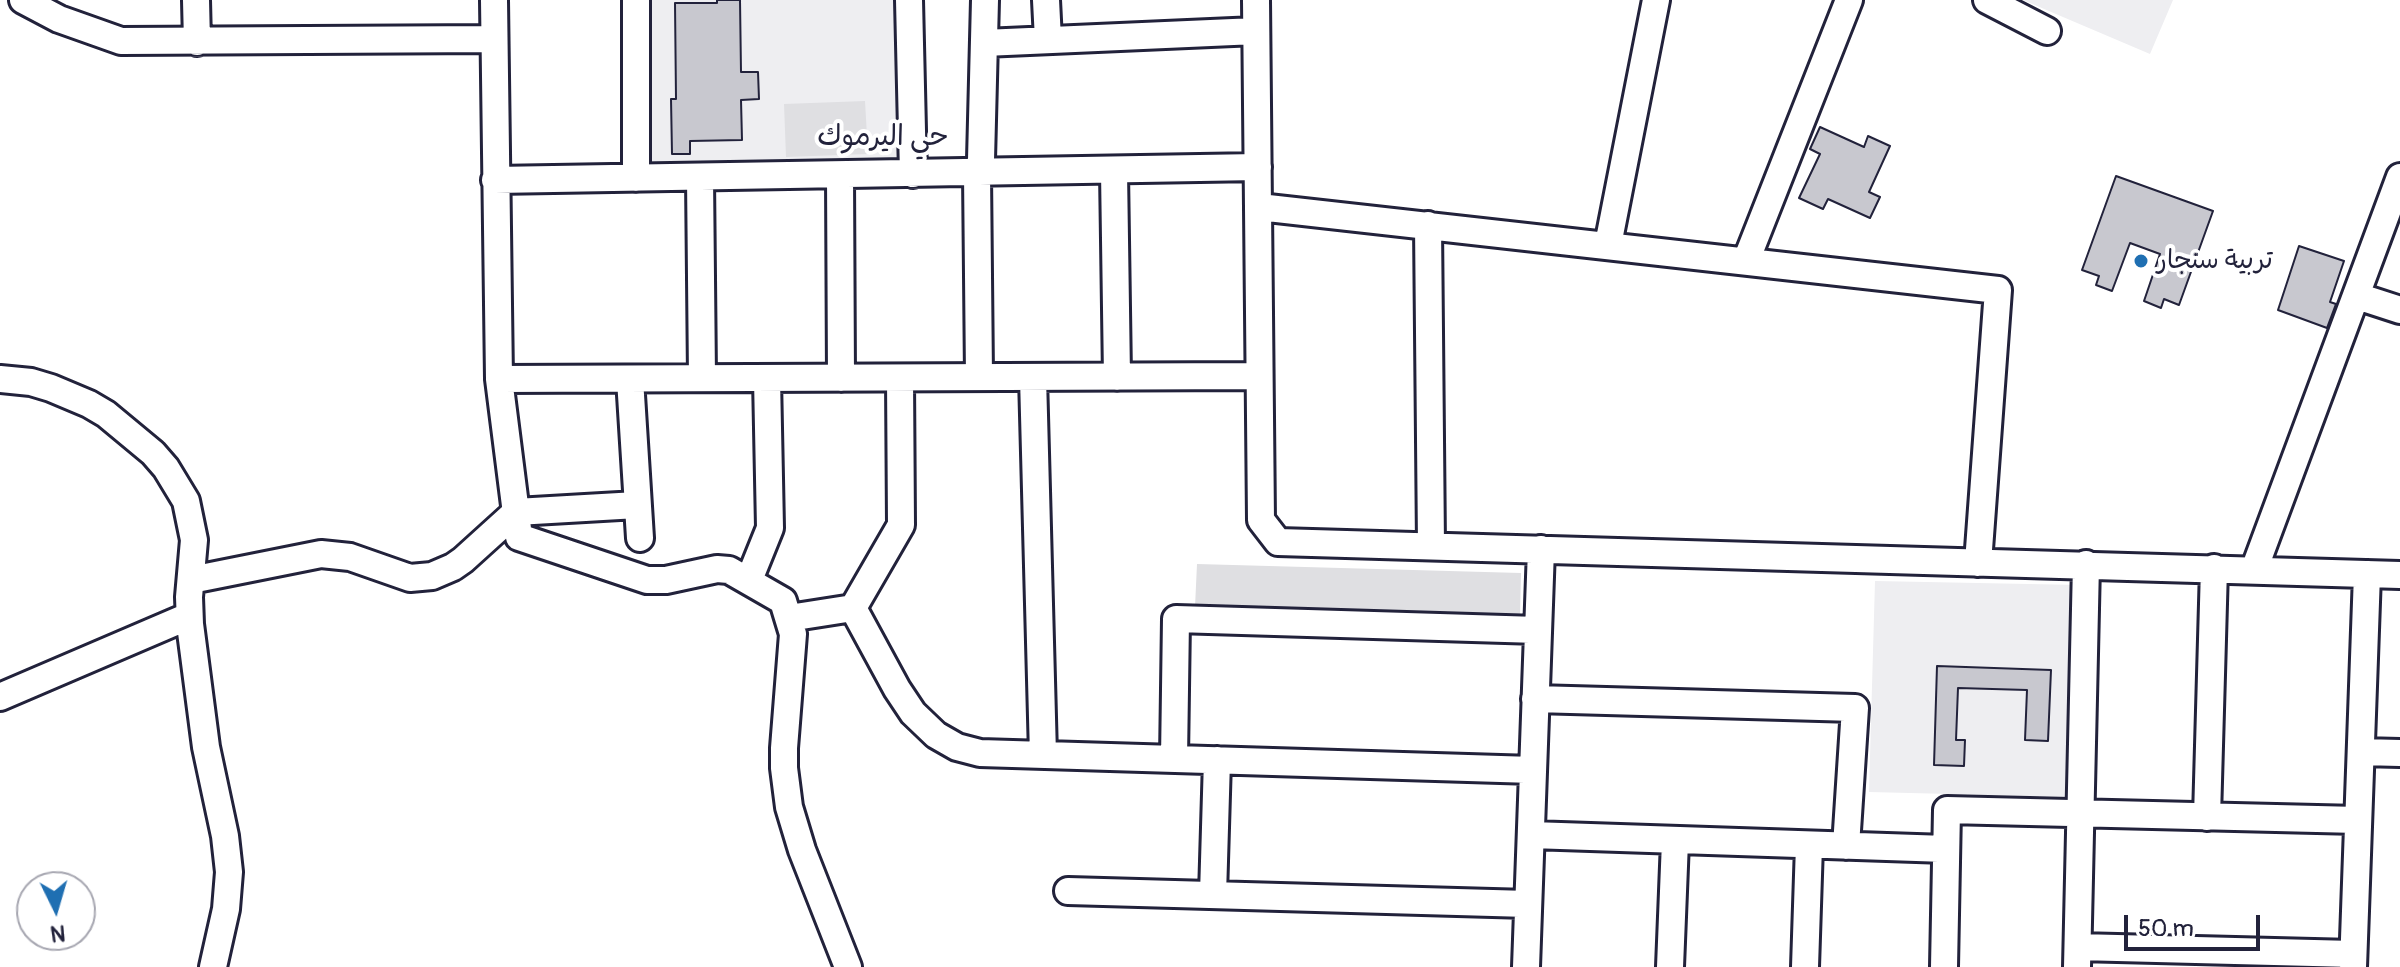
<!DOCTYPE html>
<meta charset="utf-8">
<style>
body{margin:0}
#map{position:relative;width:2400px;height:967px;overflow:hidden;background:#fff;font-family:Pangolin,sans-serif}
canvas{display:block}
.north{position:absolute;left:16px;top:871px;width:80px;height:80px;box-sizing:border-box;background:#fff;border:2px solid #a7a7b1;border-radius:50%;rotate:175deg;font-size:22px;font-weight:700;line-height:32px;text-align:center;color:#22223b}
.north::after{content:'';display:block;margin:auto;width:28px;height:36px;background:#1f6fb2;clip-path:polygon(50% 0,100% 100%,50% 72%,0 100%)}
.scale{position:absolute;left:2124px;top:915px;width:136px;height:36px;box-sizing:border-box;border:4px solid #22223b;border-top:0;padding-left:10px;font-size:24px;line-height:28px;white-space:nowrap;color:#22223b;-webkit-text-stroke:6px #fff;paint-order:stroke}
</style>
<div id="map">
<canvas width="2400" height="967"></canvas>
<div class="north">N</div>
<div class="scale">50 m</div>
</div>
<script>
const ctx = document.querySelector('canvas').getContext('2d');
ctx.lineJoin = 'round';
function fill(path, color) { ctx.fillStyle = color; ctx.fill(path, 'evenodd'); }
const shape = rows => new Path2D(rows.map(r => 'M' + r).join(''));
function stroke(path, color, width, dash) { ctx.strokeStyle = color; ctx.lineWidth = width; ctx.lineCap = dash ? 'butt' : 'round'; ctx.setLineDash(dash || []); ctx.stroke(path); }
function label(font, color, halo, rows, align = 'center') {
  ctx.font = font + ' Pangolin,"Playpen Sans Arabic",sans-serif'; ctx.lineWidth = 8; ctx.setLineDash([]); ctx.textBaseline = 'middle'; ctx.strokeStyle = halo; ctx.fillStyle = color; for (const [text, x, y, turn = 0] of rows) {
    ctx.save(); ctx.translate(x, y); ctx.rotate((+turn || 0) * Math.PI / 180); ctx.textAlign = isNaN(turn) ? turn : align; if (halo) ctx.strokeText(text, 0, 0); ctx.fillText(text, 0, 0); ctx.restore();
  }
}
const built = shape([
 [648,0,898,0,901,160,652,169],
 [2023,0,2173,0,2150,54],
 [1875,581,2080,585,2072,797,1869,792]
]);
const green = shape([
 [865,101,868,154,786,157,784,104],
 [1197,564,1521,573,1520,616,1195,607]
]);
const building = shape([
 [717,0,740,0,741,72,758,72,759,99,741,100,742,140,690,141,690,154,672,154,671,99,676,99,675,3,717,3,717,0],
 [1820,127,1864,147,1868,136,1890,146,1869,192,1880,197,1870,218,1828,199,1823,209,1799,198,1820,154,1810,149,1820,127],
 [2116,176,2213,211,2179,305,2164,299,2161,308,2144,301,2160,254,2130,243,2112,291,2096,285,2099,276,2082,270,2116,176],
 [2299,246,2344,261,2330,302,2336,304,2327,328,2278,310,2299,246],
 [1937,666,2051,670,2048,741,2025,740,2027,690,1958,688,1956,740,1965,740,1964,766,1934,765,1937,666]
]);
const minor = shape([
 [23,0,59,19,121,41,494,39],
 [196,0,197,42],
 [494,0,499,379,519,537,647,580,666,580,717,569,729,570,783,601,793,634,784,748,784,768,789,807,802,850,848,967],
 [909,0,913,174],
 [1046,0,1048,40],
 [1256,0,1261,520,1278,542,2400,575],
 [1987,0,2047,31],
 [984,43,1256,31],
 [1114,171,1117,377],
 [840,175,841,378],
 [700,177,702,378],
 [636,178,636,0],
 [495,180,1258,167],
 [1259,207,1998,290,1978,563],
 [1428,225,1431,546],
 [1608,245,1656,0],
 [1746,261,1849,0],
 [2357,296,2400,310],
 [979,377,977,173,981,160,985,0],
 [1033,377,1043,755],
 [0,379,31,382,51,388,89,404,106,414,153,453,166,468,186,501,194,540,189,597,190,624,206,747,225,836,229,872,226,909,213,967],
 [499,379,1258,376],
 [630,379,640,538],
 [2254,570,2400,177],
 [191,580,321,554,350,557,410,578,432,576,453,567,463,560,516,512,637,505],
 [749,580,770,528,767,378],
 [853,608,897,689,913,713,936,735,957,747,980,753,1533,770],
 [789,618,853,608,901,525,900,378],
 [0,697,189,616],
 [1535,699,1855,708,1846,846],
 [2361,752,2400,753],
 [1174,759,1176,619,1538,630],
 [2207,817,2214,568],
 [1531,835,1946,849],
 [1068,891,1528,904],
 [1213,895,1217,760],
 [2078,947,2353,954],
 [1526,967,1541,549],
 [1670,967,1675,841],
 [1805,967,1809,845],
 [1944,967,1947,810,2358,820],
 [2077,967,2086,564],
 [2353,967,2367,574]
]);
const markers = [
 [2141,261,8,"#1f6fb2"]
];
const poiNames = [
 ["تربية سنجار",2157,261]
];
const neighbourhoodNames = [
 ["حي اليرموك",883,138]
];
fill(built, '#eeeef1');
fill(green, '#dfdfe2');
fill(building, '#c8c8cf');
stroke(building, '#22223b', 2);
stroke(minor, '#22223b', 32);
stroke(minor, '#fff', 26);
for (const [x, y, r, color] of markers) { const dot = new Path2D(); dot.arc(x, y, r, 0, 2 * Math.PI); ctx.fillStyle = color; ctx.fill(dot); stroke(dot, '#fff', 3); }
label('26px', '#22223b', '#fff', poiNames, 'left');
label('28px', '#22223b', '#fff', neighbourhoodNames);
</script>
